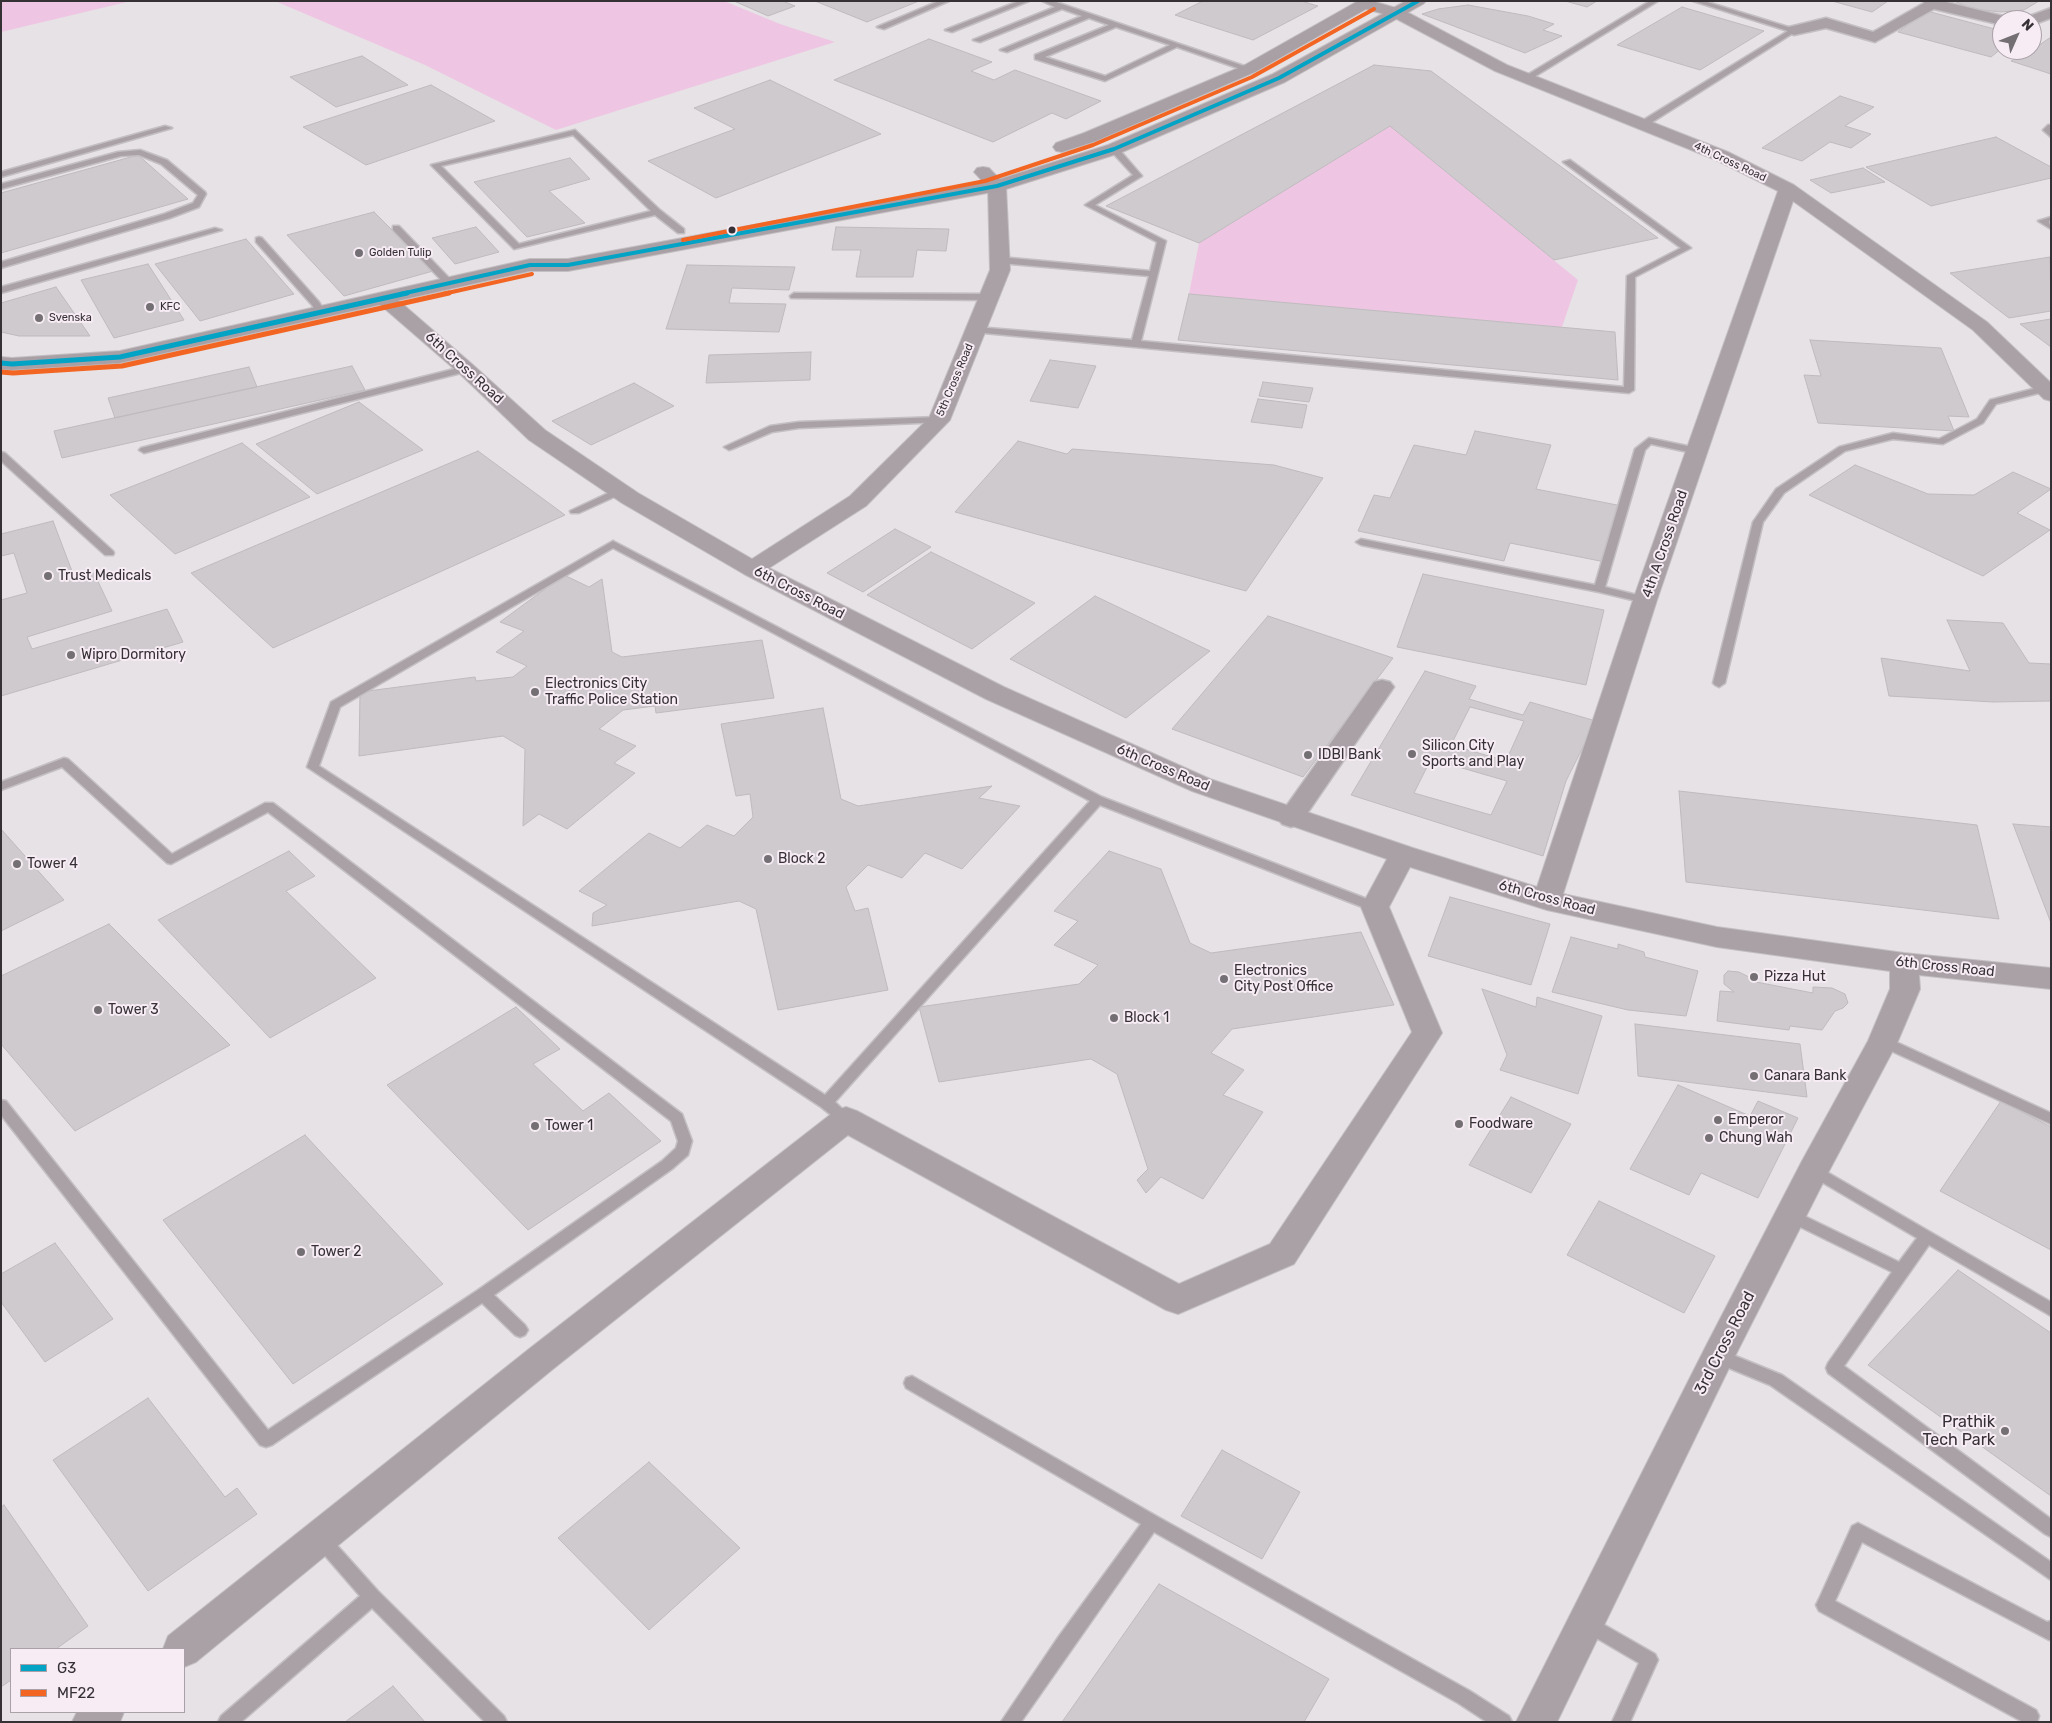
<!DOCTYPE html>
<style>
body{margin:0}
#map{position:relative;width:2052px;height:1723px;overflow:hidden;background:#e7e2e5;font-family:Rubik,sans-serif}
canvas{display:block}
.frame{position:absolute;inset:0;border:2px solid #353134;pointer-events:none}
.legend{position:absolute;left:10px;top:1648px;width:175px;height:65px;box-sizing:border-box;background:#f7ecf4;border:1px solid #a9a1a7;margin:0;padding:6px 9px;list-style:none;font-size:15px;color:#353134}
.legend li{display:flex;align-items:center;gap:10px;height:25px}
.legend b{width:25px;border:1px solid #a9a1a7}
.north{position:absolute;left:1992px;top:10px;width:50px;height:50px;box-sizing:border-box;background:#f7ecf4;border:1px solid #a9a1a7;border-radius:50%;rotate:46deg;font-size:14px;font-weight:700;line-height:20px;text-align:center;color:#353134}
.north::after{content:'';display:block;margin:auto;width:18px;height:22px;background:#736f72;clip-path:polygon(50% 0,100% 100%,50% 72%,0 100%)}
</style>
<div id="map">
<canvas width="2052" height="1723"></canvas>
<div class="frame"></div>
<ul class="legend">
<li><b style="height:6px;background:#03a3c6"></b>G3</li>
<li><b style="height:6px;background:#f26522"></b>MF22</li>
</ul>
<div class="north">N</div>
</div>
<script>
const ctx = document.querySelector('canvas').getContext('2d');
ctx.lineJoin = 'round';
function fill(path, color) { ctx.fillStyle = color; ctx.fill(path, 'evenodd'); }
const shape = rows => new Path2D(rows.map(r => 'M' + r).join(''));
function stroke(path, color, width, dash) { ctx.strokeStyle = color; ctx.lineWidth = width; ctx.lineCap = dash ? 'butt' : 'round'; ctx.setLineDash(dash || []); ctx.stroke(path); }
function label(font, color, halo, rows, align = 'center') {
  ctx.font = font + ' Rubik,sans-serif'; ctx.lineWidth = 4; ctx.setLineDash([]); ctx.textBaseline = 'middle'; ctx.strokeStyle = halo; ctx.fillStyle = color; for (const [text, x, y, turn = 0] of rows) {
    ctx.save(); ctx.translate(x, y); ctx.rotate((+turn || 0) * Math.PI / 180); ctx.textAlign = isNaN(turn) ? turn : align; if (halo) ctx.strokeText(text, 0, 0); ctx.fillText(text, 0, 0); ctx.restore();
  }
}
const green = shape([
 [1,1,127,1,127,2,1,32],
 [275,1,724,1,780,24,835,42,556,130,425,65],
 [1390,126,1578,280,1562,327,1189,294,1199,243]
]);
const building = shape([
 [734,1,783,1,795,6,768,16,734,1],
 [815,1,919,1,867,22,815,1],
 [1203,1,1301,1,1318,6,1253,40,1175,15,1203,1],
 [1565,1,1597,1,1587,7,1565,1],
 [1832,1,1888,1,1872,12,1832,1],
 [1954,1,2039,1,2024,10,2001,12,1973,9,1954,1],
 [1468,5,1528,16,1554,24,1543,30,1562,36,1525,53,1422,14,1438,9,1468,5],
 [1682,7,1764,31,1700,70,1617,45,1682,7],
 [1927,11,2002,31,2002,48,1991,57,1898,32,1927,11],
 [2051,37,2051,74,2011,61,2032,50,2051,37],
 [929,39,992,62,971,71,994,80,1015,70,1101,101,1066,119,1052,113,993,142,834,80,929,39],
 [362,56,408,85,336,107,290,77,362,56],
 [1374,65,1431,71,1658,238,1554,260,1390,126,1199,243,1106,206,1374,65],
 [770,80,881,134,716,198,648,161,735,129,694,108,770,80],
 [431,85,495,121,366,165,303,127,431,85],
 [1840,96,1874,107,1845,126,1871,134,1851,148,1830,142,1802,161,1762,148,1840,96],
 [1996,137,2051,167,2051,178,1931,206,1866,167,1996,137],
 [138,155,188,199,1,253,1,193,138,155],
 [570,158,590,179,549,191,585,223,527,237,474,182,570,158],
 [1863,168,1885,182,1831,193,1810,180,1863,168],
 [374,212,433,271,344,296,287,235,374,212],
 [476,227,499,252,455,264,432,238,476,227],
 [836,227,949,229,946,251,917,250,913,277,856,277,861,250,832,250,836,227],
 [246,239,294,294,200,321,155,264,246,239],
 [2050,257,2051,311,2009,318,1950,273,2050,257],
 [148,264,184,320,114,338,81,280,148,264],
 [687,265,795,267,789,290,732,288,729,303,786,304,779,332,666,329,687,265],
 [56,287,90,336,19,336,1,332,1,303,56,287],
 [1189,294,1615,332,1618,380,1178,340,1189,294],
 [2051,319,2051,347,2020,324,2051,319],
 [1810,340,1941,348,1969,417,1948,416,1954,431,1818,423,1804,375,1821,376,1810,340],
 [811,352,810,380,706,383,709,355,811,352],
 [1050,360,1096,366,1078,408,1030,401,1050,360],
 [352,366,365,390,62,458,54,431,352,366],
 [249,367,257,387,115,418,108,398,249,367],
 [1263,382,1313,388,1309,402,1259,396,1263,382],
 [634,383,674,406,591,445,552,421,634,383],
 [1258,399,1307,405,1302,428,1251,422,1258,399],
 [359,402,423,450,317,494,256,444,359,402],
 [1475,431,1551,445,1536,489,1622,506,1605,562,1510,543,1504,561,1358,531,1374,495,1390,498,1414,445,1466,455,1475,431],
 [1018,441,1067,454,1072,449,1274,465,1323,478,1246,591,955,512,1018,441],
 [242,443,310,497,175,554,110,495,242,443],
 [478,451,565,515,273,648,191,573,478,451],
 [1855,465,1928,494,1974,495,2013,472,2051,489,2017,513,2050,530,1983,576,1809,495,1855,465],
 [53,521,75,579,94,573,112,611,27,637,32,649,167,609,183,642,1,696,1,600,27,593,14,553,1,556,1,534,53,521],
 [895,529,931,547,863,592,827,573,895,529],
 [931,552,1035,603,972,649,867,595,931,552],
 [1423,574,1604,610,1586,685,1397,647,1423,574],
 [564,575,589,587,602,579,612,652,622,657,762,640,774,698,656,713,655,706,623,710,599,729,636,746,614,763,635,773,567,829,539,814,523,826,525,749,503,736,359,756,360,692,475,677,476,681,513,677,527,666,496,652,524,631,500,622,564,575],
 [1095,596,1210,651,1126,718,1010,659,1095,596],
 [1268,616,1393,658,1303,777,1172,729,1268,616],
 [1947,620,2003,623,2029,663,2051,664,2051,701,1993,702,1889,696,1881,658,1970,671,1947,620],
 [1425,671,1476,686,1469,699,1523,715,1530,702,1596,721,1566,781,1543,856,1351,795,1425,671],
 [1470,707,1524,721,1506,761,1451,745,1470,707],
 [1431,759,1507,781,1491,815,1414,793,1431,759],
 [823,708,841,799,858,806,992,786,979,798,1020,806,962,869,925,853,902,878,868,865,846,887,855,911,868,908,888,990,778,1010,756,909,739,901,592,926,593,913,607,905,579,891,649,833,680,848,707,825,734,836,753,817,750,794,736,796,721,724,823,708],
 [1679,791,1977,825,1999,919,1686,882,1679,791],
 [2013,824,2051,827,2051,923,2013,824],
 [1,829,64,900,1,931,1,829],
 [289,851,315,876,286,891,376,978,270,1038,158,920,289,851],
 [1109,851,1161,869,1190,943,1211,953,1361,932,1394,1005,1232,1029,1211,1053,1244,1070,1223,1095,1263,1112,1203,1199,1161,1177,1146,1193,1137,1180,1148,1169,1117,1074,1091,1059,939,1082,919,1007,1079,984,1098,965,1054,945,1078,921,1054,911,1109,851],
 [1450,897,1550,924,1531,985,1428,956,1450,897],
 [109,924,230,1045,75,1131,1,1044,1,976,109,924],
 [1571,937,1618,949,1618,944,1644,952,1645,957,1698,971,1686,1016,1628,1010,1552,992,1571,937],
 [1728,971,1739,972,1749,977,1751,981,1813,993,1813,987,1832,988,1845,994,1848,1003,1843,1008,1835,1011,1822,1030,1790,1026,1789,1030,1717,1021,1720,991,1734,992,1724,984,1724,975,1728,971],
 [1482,989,1536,1007,1537,997,1602,1016,1578,1094,1500,1070,1507,1055,1482,989],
 [516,1007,560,1049,533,1064,583,1111,609,1093,661,1141,528,1230,387,1085,516,1007],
 [1635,1024,1800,1044,1807,1097,1638,1076,1635,1024],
 [1678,1085,1750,1116,1758,1101,1798,1118,1758,1198,1701,1173,1689,1195,1630,1169,1678,1085],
 [1511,1097,1571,1124,1531,1193,1469,1165,1511,1097],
 [2001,1101,2051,1127,2051,1250,1940,1191,2001,1101],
 [305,1135,443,1284,293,1384,163,1220,305,1135],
 [1599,1201,1715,1256,1684,1313,1567,1255,1599,1201],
 [55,1243,113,1319,45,1362,1,1302,1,1274,55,1243],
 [1958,1270,2051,1333,2051,1496,1868,1365,1958,1270],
 [148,1398,225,1497,237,1488,257,1514,148,1591,53,1460,148,1398],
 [1222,1450,1300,1492,1262,1559,1181,1516,1222,1450],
 [649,1462,740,1548,649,1630,558,1538,649,1462],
 [4,1505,88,1626,56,1649,11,1649,11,1680,1,1687,1,1507,4,1505],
 [1159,1584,1329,1679,1304,1722,1062,1722,1159,1584],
 [393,1686,425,1722,345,1722,393,1686]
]);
const service = shape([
 [939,1,949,1,884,29,877,27,939,1],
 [1019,1,1029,1,952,32,945,30,1019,1],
 [1042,1,1053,1,1253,69,1246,71,1177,47,1105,81,1035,59,1035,55,1109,25,1089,18,1007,52,1000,50,1082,16,1062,9,980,42,973,40,1055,7,1042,1],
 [1116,27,1170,45,1105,76,1045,57,1116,27],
 [1650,1,1658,1,1529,80,1522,78,1650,1],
 [1693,1,1704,1,1798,30,1646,126,1640,126,1640,122,1788,31,1693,1],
 [2048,125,2051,125,2051,137,2043,130,2048,125],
 [165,126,172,128,1,177,1,172,165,126],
 [575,130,660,210,684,229,684,233,678,233,655,215,514,249,431,165,575,130],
 [573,135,651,211,519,244,441,166,573,135],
 [1111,147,1117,147,1142,176,1095,205,1166,241,1141,341,1624,387,1627,276,1681,248,1563,162,1570,160,1691,248,1635,277,1634,390,1629,393,973,332,971,330,976,327,1132,340,1149,276,1000,263,996,260,1000,257,1150,271,1157,242,1085,205,1133,175,1111,151,1111,147],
 [140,150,167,160,205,192,206,194,199,207,170,218,1,268,1,262,164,214,193,203,198,195,161,164,139,155,121,156,1,189,1,184,118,152,140,150],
 [2051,217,2049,222,2051,229,2038,221,2051,217],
 [393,226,399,226,452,281,452,285,446,285,393,230,393,226],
 [215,228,222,230,1,293,1,287,215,228],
 [259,237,262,238,319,302,325,312,323,314,317,314,312,305,256,242,256,238,259,237],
 [794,293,989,294,993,297,989,300,791,298,790,296,794,293],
 [466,366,471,369,469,371,144,453,139,450,141,448,466,366],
 [2044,386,2047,387,2047,391,1996,404,1983,423,1943,444,1893,439,1845,451,1784,493,1763,522,1725,683,1719,687,1715,685,1713,683,1753,522,1776,489,1839,447,1893,433,1939,439,1977,419,1990,400,2044,386],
 [939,417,942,418,942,422,799,428,772,432,732,449,729,450,724,447,770,426,799,422,939,417],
 [1649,438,1697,448,1702,451,1697,454,1651,444,1645,450,1605,587,1649,598,1650,600,1649,602,1645,603,1599,592,1361,545,1356,542,1361,539,1595,585,1635,449,1649,438],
 [1,452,5,453,113,551,114,553,113,555,105,555,1,461,1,452],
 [619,488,624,491,623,493,579,513,571,513,570,511,619,488],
 [613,541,1102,797,1380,904,1381,907,1380,910,1370,910,1100,805,835,1102,853,1119,851,1123,846,1124,841,1123,821,1107,307,767,331,702,613,541],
 [613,548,1090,801,825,1095,319,766,340,707,613,548],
 [64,758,68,759,172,854,265,803,273,803,682,1114,692,1141,688,1155,672,1169,494,1295,525,1325,528,1330,525,1335,520,1337,515,1335,482,1303,272,1445,266,1447,260,1445,1,1115,1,1100,6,1101,268,1430,478,1290,662,1161,676,1148,678,1141,671,1121,268,812,171,864,167,863,62,767,1,790,1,782,64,758],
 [1883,1036,2051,1113,2051,1124,1878,1045,1876,1041,1878,1037,1883,1036],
 [1813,1164,2051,1302,2051,1316,1929,1245,1844,1366,2051,1519,2051,1537,2045,1534,1828,1373,1826,1368,1828,1363,1892,1272,1784,1219,1782,1215,1784,1211,1789,1209,1794,1211,1899,1262,1917,1238,1808,1174,1806,1170,1808,1166,1813,1164],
 [1718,1349,1782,1375,2051,1562,2051,1580,1770,1385,1712,1361,1710,1356,1712,1351,1718,1349],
 [912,1376,1158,1517,1470,1691,1509,1716,1512,1722,1487,1722,1458,1703,1154,1532,1021,1722,1001,1722,1057,1639,1141,1524,906,1388,904,1383,906,1378,912,1376],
 [1858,1523,2047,1622,2051,1621,2051,1640,2049,1640,1862,1542,1835,1601,2036,1710,2039,1716,2037,1722,2023,1722,1819,1611,1816,1605,1819,1599,1852,1526,1858,1523],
 [320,1530,326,1533,378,1591,504,1716,507,1722,485,1722,372,1608,241,1722,218,1722,221,1716,360,1596,314,1543,312,1538,314,1533,320,1530],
 [1587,1615,1655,1654,1658,1660,1630,1722,1612,1722,1639,1663,1581,1629,1578,1623,1581,1617,1587,1615]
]);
const minor = shape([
 [1923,1,1942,1,2007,17,2010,20,2002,20,2002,25,1934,9,1875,42,1826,28,1794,35,1789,33,1786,30,1789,27,1826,18,1873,32,1924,3,1923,1],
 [2051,8,2051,18,2032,25,2032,20,2024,20,2027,17,2051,8],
 [1382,680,1390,682,1394,687,1300,824,1291,827,1282,824,1278,818,1282,812,1374,682,1382,680]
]);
const tertiary = shape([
 [1359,1,1372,1,1403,10,1507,65,1728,152,1794,185,1987,322,2051,383,2051,401,2044,399,1973,330,1793,201,1657,600,1563,894,1717,927,1904,953,2051,968,2051,989,1919,975,1920,989,1898,1041,1828,1173,1730,1366,1557,1722,1516,1722,1706,1346,1802,1161,1868,1041,1890,989,1890,971,1717,947,1547,910,1410,867,1389,907,1442,1033,1294,1264,1178,1314,1166,1310,848,1135,553,1369,196,1662,184,1667,184,1649,163,1649,168,1636,529,1349,835,1111,846,1107,857,1111,1179,1284,1270,1244,1412,1032,1361,907,1387,859,1192,791,986,699,744,574,622,503,529,440,459,373,377,302,374,298,377,294,384,292,391,294,473,365,545,430,638,493,752,559,850,496,929,418,990,270,988,187,974,172,977,168,983,167,989,168,1006,186,1010,270,950,420,866,506,769,568,1004,687,1210,779,1413,848,1537,887,1633,600,1778,191,1716,160,1495,71,1391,16,1359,7,1357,4,1359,1],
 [77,1712,124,1712,120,1722,72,1722,77,1712]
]);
const secondary = shape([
 [1358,1,1378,1,1375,4,1255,72,1096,141,1062,152,1056,151,1053,147,1056,143,1084,133,1243,66,1358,1],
 [1406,1,1426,1,1423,4,1285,82,1120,153,1003,190,568,271,530,271,120,363,12,370,1,369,1,357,12,358,120,351,530,259,568,259,994,181,1108,145,1273,74,1406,1]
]);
const bus1Far1 = shape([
 [401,294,530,265,568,265,997,186,1114,149,1279,78,1418,1]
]);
const bus1 = shape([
 [1,363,12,364,120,357,407,293]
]);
const bus2Far1 = shape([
 [683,240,985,181,1093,145,1252,77,1374,9],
 [443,294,532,274]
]);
const bus2 = shape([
 [1,372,13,373,122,366,449,293]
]);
const markers = [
 [732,230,4.5,"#353134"],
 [359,253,5,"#736f72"],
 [150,307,5,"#736f72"],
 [39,318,5,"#736f72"],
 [48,576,5,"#736f72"],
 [71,655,5,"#736f72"],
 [535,692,5,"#736f72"],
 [1412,754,5,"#736f72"],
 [1308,755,5,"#736f72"],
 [768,859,5,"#736f72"],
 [17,864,5,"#736f72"],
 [1754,977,5,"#736f72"],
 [1224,979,5,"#736f72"],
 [98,1010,5,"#736f72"],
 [1114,1018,5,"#736f72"],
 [1754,1076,5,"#736f72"],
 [1718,1120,5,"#736f72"],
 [1459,1124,5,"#736f72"],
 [535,1126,5,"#736f72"],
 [1709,1138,5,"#736f72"],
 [301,1252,5,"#736f72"],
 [2005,1431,5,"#736f72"]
];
const farStreetnames = [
 ["4th Cross Road",1730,162,25],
 ["5th Cross Road",955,380,-67]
];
const farPoinames = [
 ["Golden Tulip",369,253],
 ["KFC",160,307],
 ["Svenska",49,318]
];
const streetNames = [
 ["6th Cross Road",464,368,42],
 ["4th A Cross Road",1665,544,-71],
 ["6th Cross Road",799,593,27],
 ["6th Cross Road",1163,768,23],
 ["6th Cross Road",1547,898,15],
 ["6th Cross Road",1945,967,6]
];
const poiNames = [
 ["Trust Medicals",58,576],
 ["Wipro Dormitory",81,655],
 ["Electronics City",545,684],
 ["Traffic Police Station",545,700],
 ["Silicon City",1422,746],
 ["Sports and Play",1422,762],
 ["IDBI Bank",1318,755],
 ["Block 2",778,859],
 ["Tower 4",27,864],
 ["Electronics",1234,971],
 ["City Post Office",1234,987],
 ["Pizza Hut",1764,977],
 ["Tower 3",108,1010],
 ["Block 1",1124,1018],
 ["Canara Bank",1764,1076],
 ["Emperor",1728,1120],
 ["Foodware",1469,1124],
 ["Tower 1",545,1126],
 ["Chung Wah",1719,1138],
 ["Tower 2",311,1252]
];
const nearStreetnames = [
 ["3rd Cross Road",1725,1343,-63]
];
const nearPoinames = [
 ["Prathik",1995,1422],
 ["Tech Park",1995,1440]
];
fill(green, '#eec6e3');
fill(building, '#cecacd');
stroke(building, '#bfbabd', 1);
stroke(service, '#c3bfc2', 3);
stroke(minor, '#c3bfc2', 3);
stroke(tertiary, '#c3bfc2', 2);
stroke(secondary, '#c3bfc2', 2);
fill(service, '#aaa1a7');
fill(minor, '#aaa1a7');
fill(tertiary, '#aaa1a7');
fill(secondary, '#a9a0a6');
stroke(bus1Far1, '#03a3c6', 4);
stroke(bus1, '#03a3c6', 5);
stroke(bus2Far1, '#f26522', 4);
stroke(bus2, '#f26522', 5);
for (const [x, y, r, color] of markers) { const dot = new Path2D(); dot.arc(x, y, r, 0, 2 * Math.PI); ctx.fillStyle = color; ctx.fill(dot); stroke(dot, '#f7ecf4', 2); }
label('11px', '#353134', '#f7ecf4', farStreetnames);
label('11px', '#353134', '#f7ecf4', farPoinames, 'left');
label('14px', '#353134', '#f7ecf4', streetNames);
label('14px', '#353134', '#f7ecf4', poiNames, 'left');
label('16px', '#353134', '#f7ecf4', nearStreetnames);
label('16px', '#353134', '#f7ecf4', nearPoinames, 'right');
</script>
